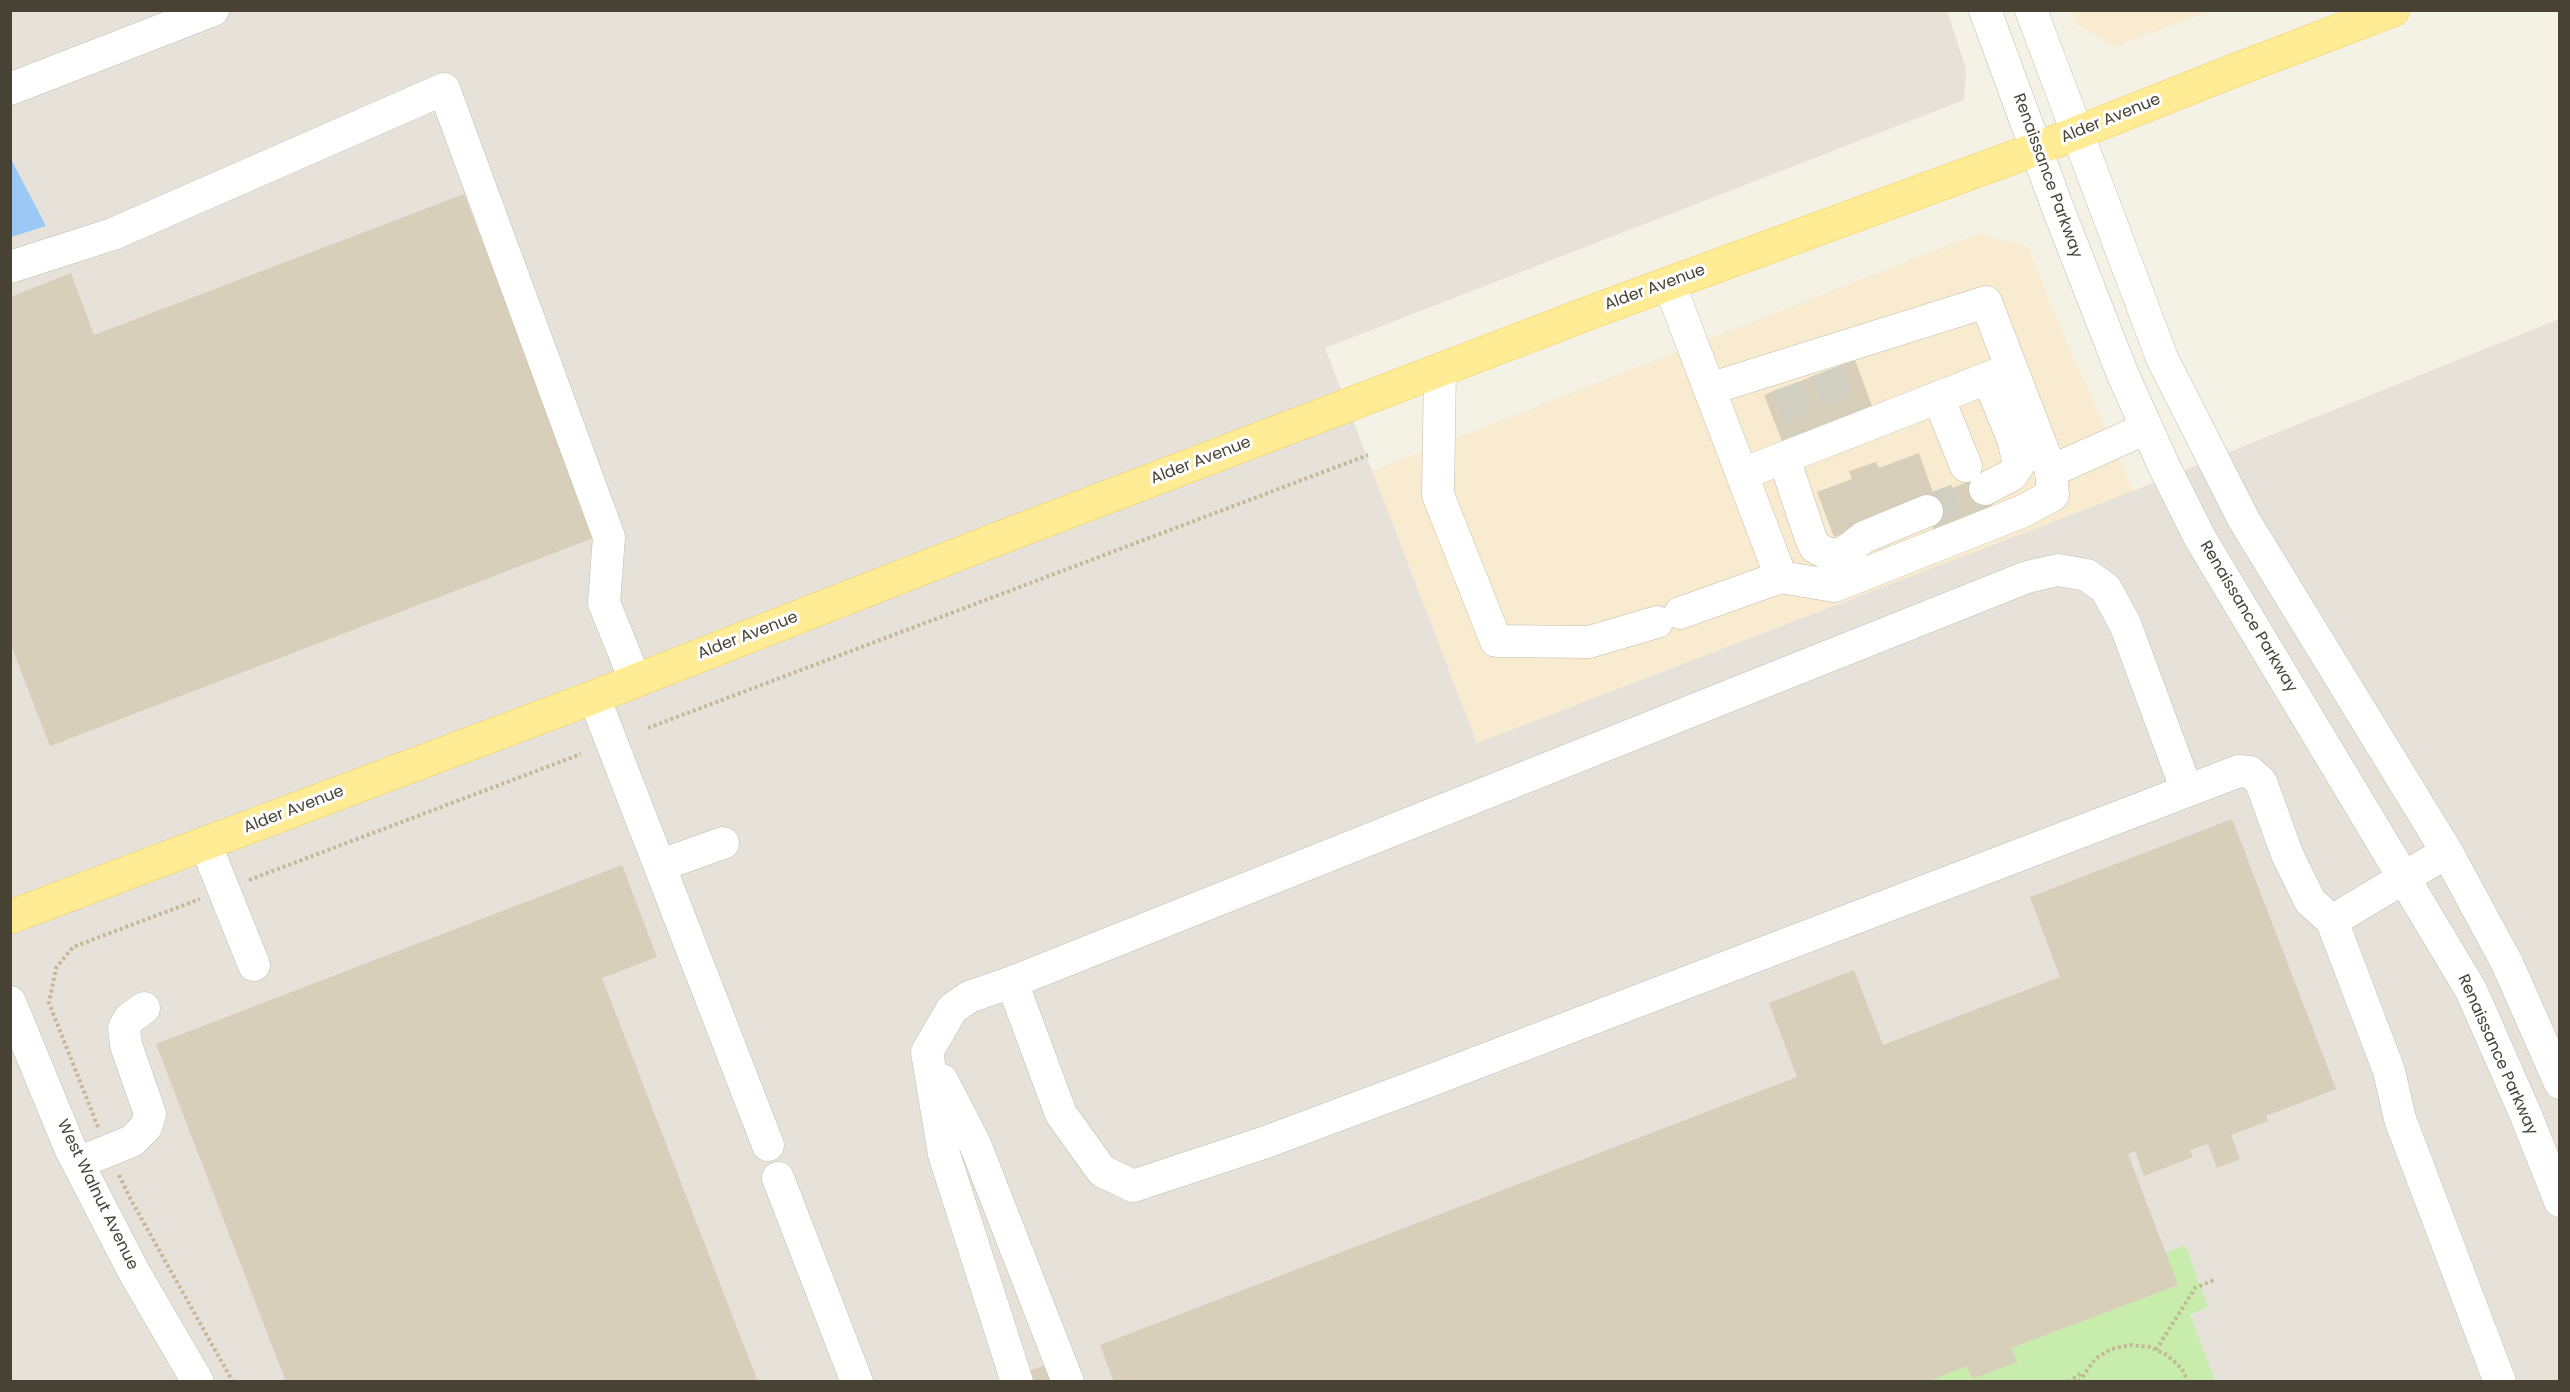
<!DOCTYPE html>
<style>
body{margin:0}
#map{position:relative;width:2570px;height:1392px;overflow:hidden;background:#f4f1e5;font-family:Poppins,sans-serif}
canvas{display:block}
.frame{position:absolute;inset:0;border:12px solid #474234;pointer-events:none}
</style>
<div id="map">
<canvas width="2570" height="1392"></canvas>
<div class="frame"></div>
</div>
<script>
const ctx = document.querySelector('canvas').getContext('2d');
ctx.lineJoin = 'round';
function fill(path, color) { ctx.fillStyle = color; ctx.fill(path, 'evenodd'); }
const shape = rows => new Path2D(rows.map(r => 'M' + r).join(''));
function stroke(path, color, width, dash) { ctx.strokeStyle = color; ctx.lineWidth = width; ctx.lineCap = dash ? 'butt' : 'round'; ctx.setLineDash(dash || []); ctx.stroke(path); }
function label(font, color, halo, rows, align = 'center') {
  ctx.font = font + ' Poppins,sans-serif'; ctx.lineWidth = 6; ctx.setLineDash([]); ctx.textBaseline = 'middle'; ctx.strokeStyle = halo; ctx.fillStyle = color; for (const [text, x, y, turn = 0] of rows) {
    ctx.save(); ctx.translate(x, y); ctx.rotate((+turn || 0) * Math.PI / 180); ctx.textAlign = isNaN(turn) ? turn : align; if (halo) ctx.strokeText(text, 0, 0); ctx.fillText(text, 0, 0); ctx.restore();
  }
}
const commercial = shape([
 [2073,11,2073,10,2211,11,2113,47,2076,24],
 [1977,234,2028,247,2052,309,2133,491,1477,743,1372,471]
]);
const industrial = shape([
 [10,11,1947,11,1966,69,1964,100,1325,348,1477,743,2133,491,2559,319,2559,1381,11,1381]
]);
const green = shape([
 [2185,1245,2208,1307,2190,1315,2215,1381,1927,1382,1967,1366,1972,1379,2016,1362,2011,1348,2177,1285,2166,1253]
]);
const water = shape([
 [11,159,46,226,11,237,10,237]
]);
const building = shape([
 [464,194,596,537,50,746,10,643,10,297,71,273,94,335],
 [1855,360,1872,406,1782,441,1764,395],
 [1919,453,1934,495,1981,477,1993,509,1934,531,1924,503,1834,537,1817,492,1852,479,1849,471,1876,462,1879,468],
 [2232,819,2336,1089,2266,1116,2268,1121,2231,1135,2240,1159,2217,1168,2208,1144,2190,1150,2193,1157,2144,1176,2135,1151,2128,1154,2178,1285,2011,1348,2017,1362,1972,1379,1967,1366,1927,1382,1114,1382,1100,1345,1797,1077,1769,1003,1854,970,1883,1045,2060,977,2030,897],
 [622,865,657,957,602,978,758,1382,286,1382,156,1044],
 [1046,1365,1052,1382,1028,1382,1025,1372]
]);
const minorTunnel = shape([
 [1826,371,1844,417],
 [1787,386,1803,433],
 [1927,511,1985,489]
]);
const path = shape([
 [648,728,1368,455],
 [249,880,581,754],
 [98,1127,49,1003,56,968,73,947,200,899],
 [119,1175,131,1200,233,1382],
 [2156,1350,2195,1288,2214,1280],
 [2068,1382,2082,1373],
 [2079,1382,2095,1359,2111,1349,2130,1345,2150,1347,2167,1355,2182,1369,2188,1382]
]);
const minor = shape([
 [1985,10,2057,206,2123,375,2163,464,2200,538,2471,990,2525,1113,2560,1201],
 [2031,10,2162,358,2244,520,2447,852,2507,963,2560,1083],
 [10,89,213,10],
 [10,267,113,234,444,89,609,537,604,603,635,680],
 [1669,283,1781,577],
 [1440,370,1438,495,1496,641,1589,642,1657,622],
 [1709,389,1986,302,2051,471,2147,428],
 [1938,397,1966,466],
 [1784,458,1810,536,1815,547,1824,552,1834,555,1845,552,1864,537,1927,511],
 [1742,474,2011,369],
 [1985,489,2012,475,2019,464,2013,439,1988,378],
 [1680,613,1781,577,1834,586,2021,512,2053,495,2051,471],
 [594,697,768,1145],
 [205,843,254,965],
 [2447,852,2332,921,2389,1071,2400,1119,2500,1382],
 [661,865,723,843],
 [1012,982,2027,577,2058,570,2087,575,2106,589,2125,624,2187,791],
 [10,1002,70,1148,134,1272,198,1382],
 [942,1080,975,1144,1068,1382],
 [78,1163,132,1141,146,1127,150,1114,126,1045,124,1028,129,1019,144,1008],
 [778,1178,857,1382],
 [1017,1382,944,1154,927,1052,952,1009,969,997,1012,982,1061,1114,1102,1171,1133,1186,1266,1142,1421,1084,2239,771,2250,772,2261,782,2287,854,2310,901,2332,921]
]);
const major = shape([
 [10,917,594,697,992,541,1602,308,2036,149,2238,69,2393,10]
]);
const streetNames = [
 ["Alder Avenue",2111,119,-22],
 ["Renaissance Parkway",2047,176,70],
 ["Alder Avenue",1655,288,-20],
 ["Alder Avenue",1201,461,-21],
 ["Renaissance Parkway",2248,617,59],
 ["Alder Avenue",748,636,-21],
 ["Alder Avenue",294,810,-21],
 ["Renaissance Parkway",2497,1055,66],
 ["West Walnut Avenue",97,1195,64]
];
fill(commercial, '#f8ebcf');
fill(industrial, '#e6e2da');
fill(green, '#c7ecab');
fill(water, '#9cc8f6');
fill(building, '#d7cfba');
stroke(minorTunnel, '#d1cec2', 32, [32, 16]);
stroke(minor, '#c3bdaa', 33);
stroke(major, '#edd15a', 34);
stroke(path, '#c3b997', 4, [3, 3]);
stroke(minor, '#fff', 32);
stroke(major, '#ffec94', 33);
label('16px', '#474234', '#fff', streetNames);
</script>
